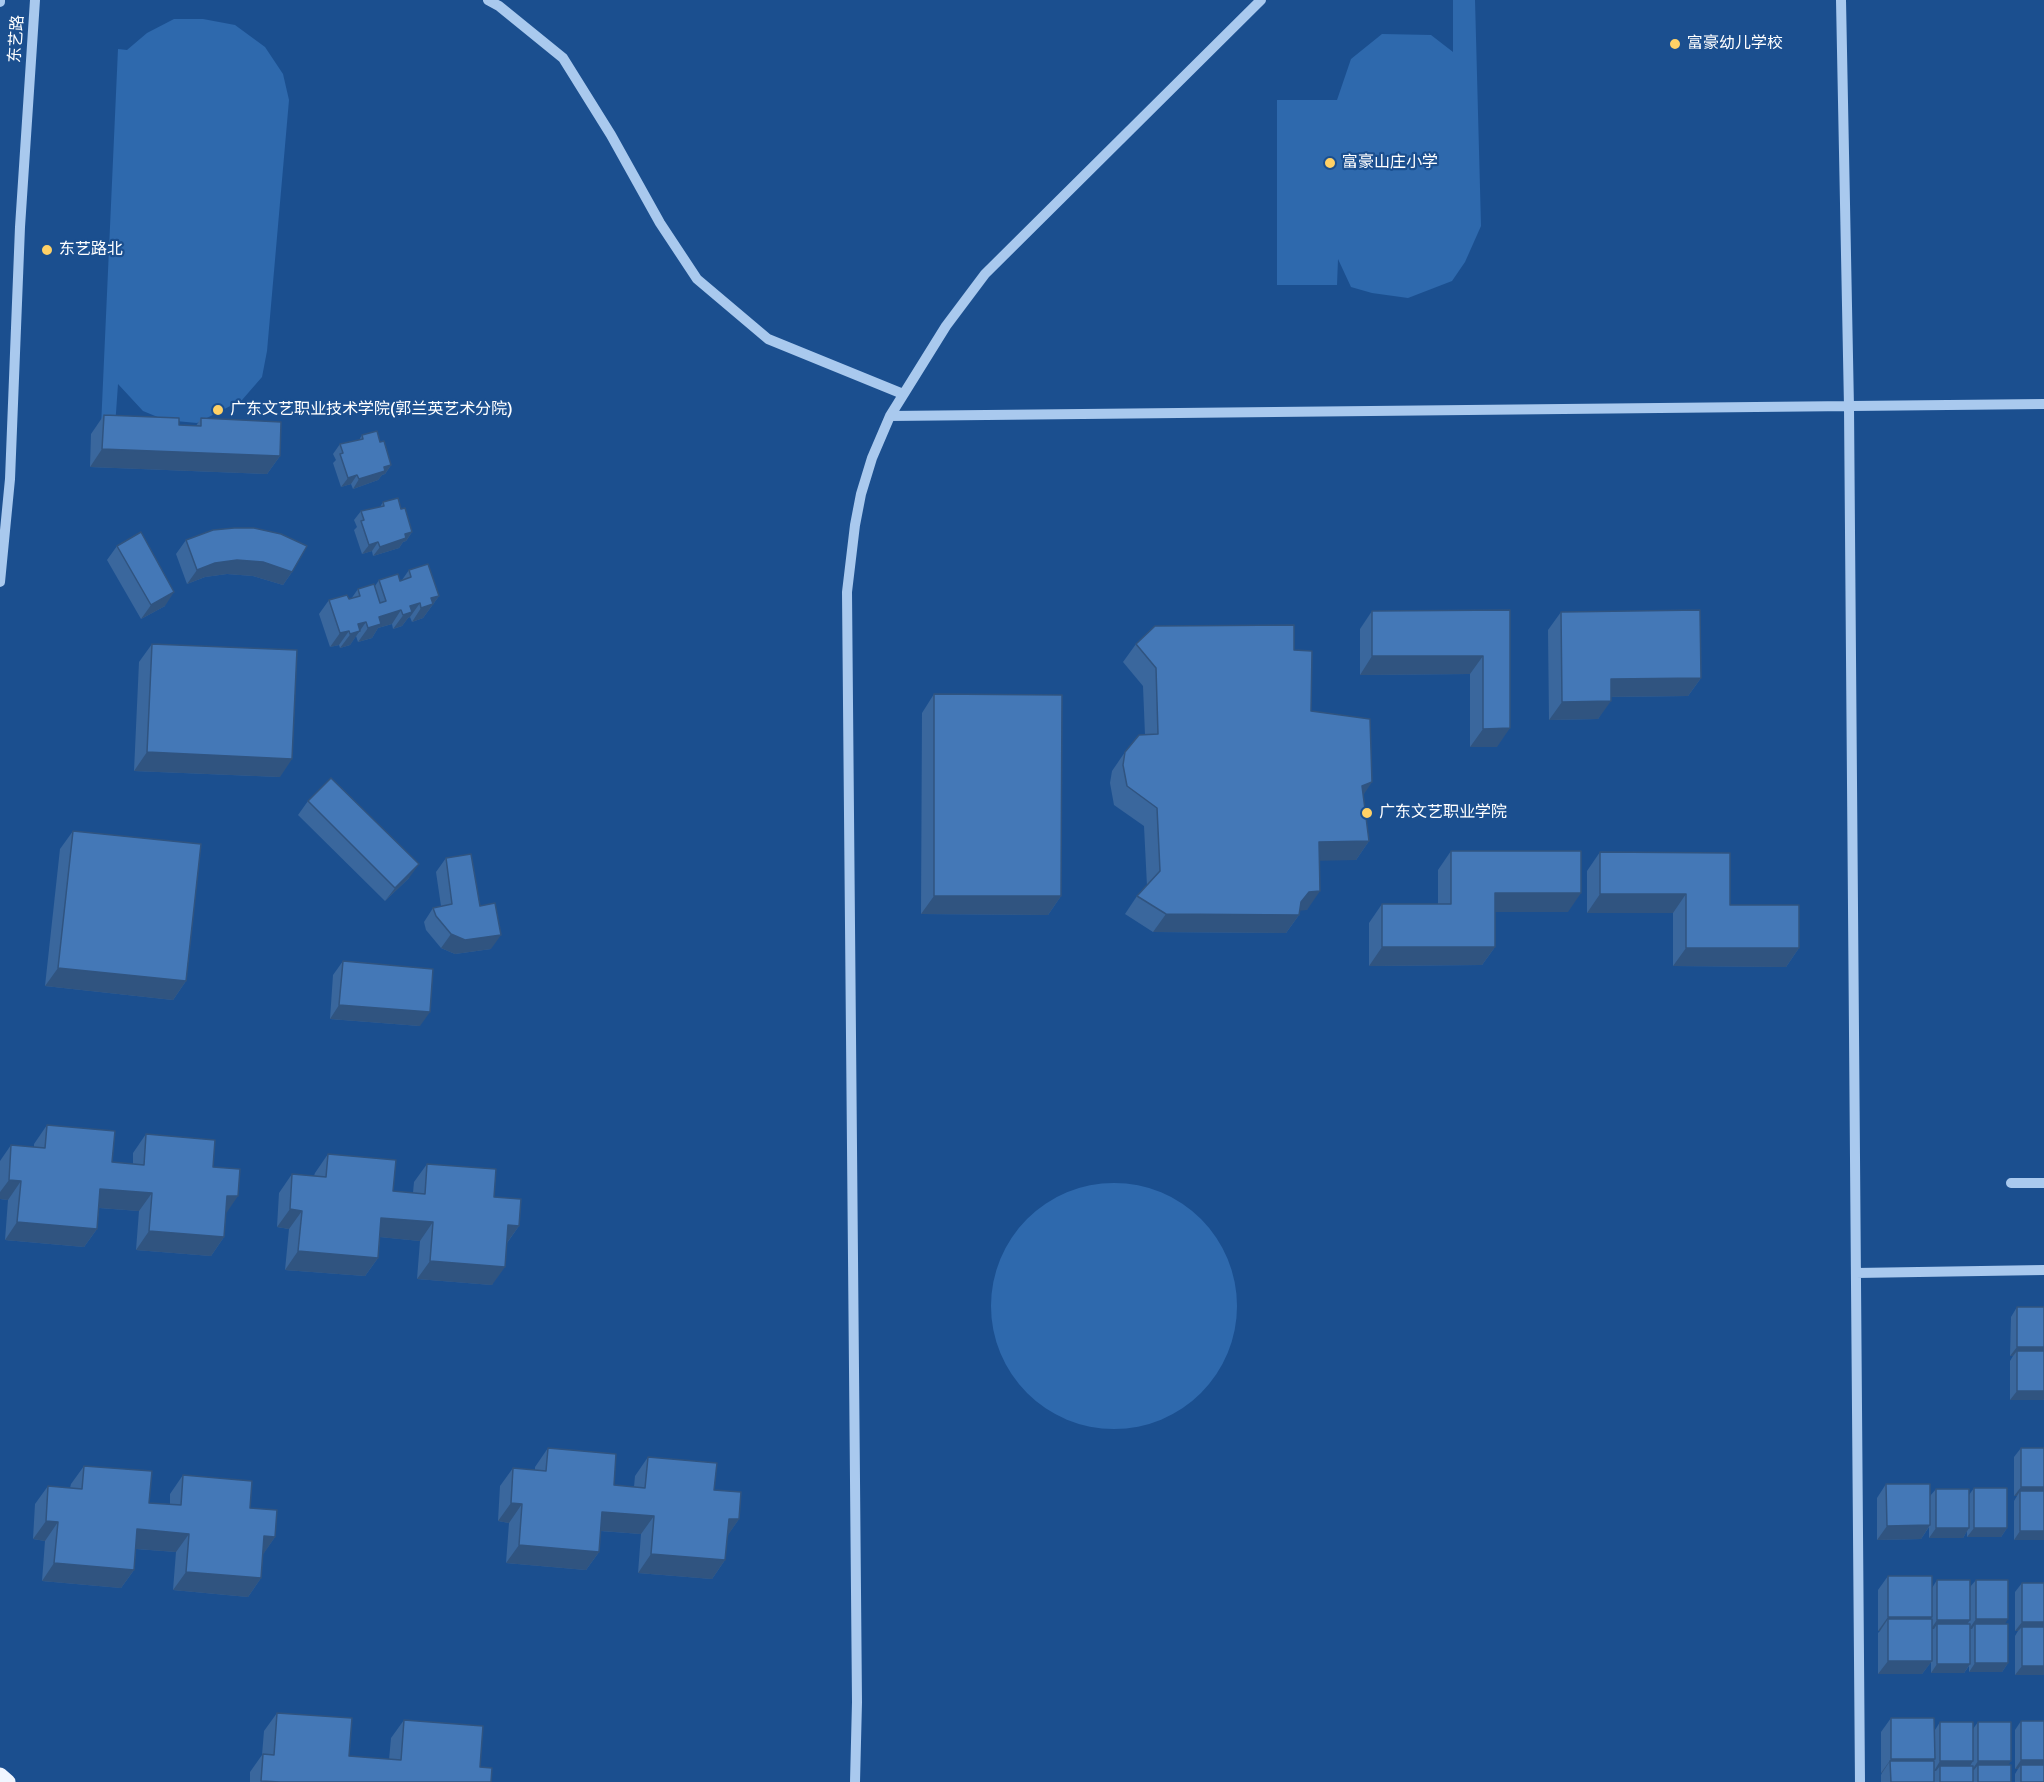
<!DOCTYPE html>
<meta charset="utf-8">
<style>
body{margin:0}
canvas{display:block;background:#1b4f8f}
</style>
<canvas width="2044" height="1782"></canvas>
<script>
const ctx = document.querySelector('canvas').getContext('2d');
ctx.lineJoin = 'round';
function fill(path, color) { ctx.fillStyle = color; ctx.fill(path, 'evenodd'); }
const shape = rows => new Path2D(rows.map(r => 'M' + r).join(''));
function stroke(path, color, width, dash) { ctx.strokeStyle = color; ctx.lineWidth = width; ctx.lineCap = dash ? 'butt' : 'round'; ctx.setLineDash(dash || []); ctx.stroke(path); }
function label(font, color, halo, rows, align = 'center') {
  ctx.font = font + ' Signika,"Noto Sans SC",sans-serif'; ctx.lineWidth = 4.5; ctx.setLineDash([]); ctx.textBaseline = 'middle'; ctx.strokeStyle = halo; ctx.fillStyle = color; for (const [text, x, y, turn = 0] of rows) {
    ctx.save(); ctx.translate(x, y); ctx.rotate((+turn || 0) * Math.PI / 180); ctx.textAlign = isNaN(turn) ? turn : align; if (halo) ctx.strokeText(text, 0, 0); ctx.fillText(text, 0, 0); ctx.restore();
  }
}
const green = shape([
 [1453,0,1475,0,1481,226,1465,262,1452,281,1408,298,1372,293,1351,287,1338,259,1337,285,1277,285,1277,100,1337,100,1351,59,1382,34,1431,35,1453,52],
 [174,19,203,19,235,25,265,47,283,74,289,100,267,351,262,377,242,400,197,423,165,420,143,411,118,384,115,427,101,427,118,49,127,50,147,33],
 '991 1306a123 123 0 1 1 246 0a123 123 0 1 1-246 0Z'
]);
const minor = shape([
 [488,0,499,6,563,58,611,135,660,223,697,279,768,339,903,394],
 [1841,0,1849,407,1860,1782],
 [0,2,0,0],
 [890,416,2044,404],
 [0,582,10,479,20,227,35,0],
 [2011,1183,2044,1183],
 [1856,1273,2044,1270],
 [855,1782,857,1702,847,592,855,525,861,494,872,458,890,416,946,326,985,274,1261,0]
]);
const major = shape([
 [0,1775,8,1782]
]);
const wall = shape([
 [104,415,179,425,196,426,201,418,280,456,267,474,90,467,91,434],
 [362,435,380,442,391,465,385,474,382,475,378,480,353,489,351,484,341,487,333,463,336,460,333,454,340,444,359,440],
 [383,502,401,509,412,532,406,541,403,542,399,548,373,556,372,551,362,554,354,530,357,527,354,520,361,511,380,507],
 [186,540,292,572,283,585,253,576,227,574,205,577,187,584,176,554],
 [117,546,165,606,141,619,107,560],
 [409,570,439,596,423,618,412,622,410,617,408,618,402,626,393,629,392,624,378,628,372,638,358,642,356,636,350,645,340,648,339,645,330,647,319,614,329,600,351,599,358,589,375,586,379,580,402,580],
 [1510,610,1497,747,1470,747,1470,674,1360,675,1360,629,1372,611],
 [1561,612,1701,678,1688,696,1611,697,1598,719,1549,720,1548,630],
 [152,644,280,777,134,771,139,662],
 [1136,644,1294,650,1311,711,1363,795,1369,841,1356,860,1319,860,1307,910,1299,910,1299,915,1286,933,1153,932,1125,914,1137,896,1147,886,1144,826,1114,805,1110,783,1112,771,1125,752,1145,735,1143,686,1123,662],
 [934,694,1061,896,1048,915,921,914,922,713],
 [308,801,409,878,385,901,298,815],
 [73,831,186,981,173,1000,45,986,60,849],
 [1451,851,1568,912,1495,912,1495,947,1482,965,1369,966,1369,923,1382,904,1438,904,1438,870],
 [1600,852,1730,905,1799,948,1786,967,1673,966,1673,913,1587,913,1587,871],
 [446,858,480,906,491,949,455,954,441,948,426,930,424,922,433,908,441,906,436,872],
 [343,961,420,1026,330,1019,333,975],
 [47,1125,112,1162,133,1164,133,1153,146,1134,213,1167,226,1213,224,1237,211,1256,136,1250,139,1211,99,1208,97,1229,84,1247,5,1240,8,1200,0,1199,0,1161,11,1145,34,1147,34,1144],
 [328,1154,393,1191,413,1193,414,1182,427,1164,494,1197,519,1226,507,1243,492,1285,417,1279,420,1241,380,1237,378,1258,365,1276,285,1270,289,1229,277,1227,279,1193,292,1174,314,1176,315,1173],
 [2017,1307,2044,1307,2044,1399,2043,1400,2010,1400,2010,1361,2013,1356,2010,1356,2011,1317],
 [548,1448,614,1485,634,1487,635,1476,648,1457,714,1490,739,1519,727,1536,725,1560,712,1579,638,1573,641,1534,600,1531,599,1552,586,1570,506,1563,509,1523,498,1521,500,1486,513,1468,535,1470,535,1467],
 [2021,1448,2044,1540,2014,1540,2014,1501,2017,1496,2014,1496,2014,1457],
 [84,1466,149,1503,170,1504,170,1494,183,1475,250,1508,275,1537,263,1554,261,1578,248,1597,173,1590,176,1552,136,1549,134,1570,121,1588,42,1581,45,1541,33,1539,35,1504,48,1486,70,1488,71,1484],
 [1886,1484,1930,1496,1936,1489,1969,1495,1974,1488,2007,1528,2001,1537,1967,1537,1967,1531,1963,1538,1929,1538,1929,1527,1921,1539,1877,1540,1877,1498],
 [1888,1576,1932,1588,1937,1580,1970,1587,1976,1580,2005,1624,2008,1663,2002,1672,1969,1672,1969,1666,1964,1673,1931,1673,1931,1662,1922,1674,1878,1674,1878,1633,1880,1631,1878,1631,1878,1590],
 [2022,1583,2044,1675,2015,1675,2015,1636,2018,1631,2015,1631,2015,1592],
 [277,1713,349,1756,389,1760,391,1738,404,1720,480,1767,491,1782,250,1782,250,1772,262,1755,264,1731],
 [1891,1718,1935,1730,1940,1722,1973,1729,1978,1722,2008,1765,2011,1782,1881,1782,1881,1775,1882,1773,1881,1773,1881,1732],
 [2021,1721,2044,1782,2015,1782,2015,1774,2018,1769,2015,1769,2015,1730]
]);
const shadedWall = shape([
 [102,449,280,456,267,474,90,467],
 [391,465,385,474,382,475,378,480,353,489,359,479,384,467],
 [357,475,351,484,341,487,348,478],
 [412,532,406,541,403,542,399,548,373,556,380,547,405,534],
 [378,542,372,551,362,554,369,545],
 [237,560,263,562,292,572,283,585,253,576,227,574,205,577,187,584,197,570,215,563],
 [174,592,165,606,141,619,151,605],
 [439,596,423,618,412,622,421,608,431,598],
 [420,603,410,617,408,618,402,626,393,629,410,606],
 [401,610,392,624,378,628,372,638,358,642,368,628,379,617],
 [366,622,350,645,340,648,358,624],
 [349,631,339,645,330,647,340,633],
 [1372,656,1483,656,1470,674,1360,675],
 [1701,678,1688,696,1598,697,1611,679],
 [1611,701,1598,719,1549,720,1562,702],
 [1510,728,1497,747,1470,747,1483,729],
 [147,752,292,759,280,777,134,771],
 [1372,782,1360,800,1362,786],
 [1369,841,1356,860,1306,861,1319,842],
 [419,864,409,878,385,901,395,888],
 [1320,891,1307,910,1296,911,1299,915,1286,933,1153,932,1166,914,1301,902,1309,892],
 [1495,893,1581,893,1568,912,1482,912],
 [1600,894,1686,894,1673,913,1587,913],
 [934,896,1061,896,1048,915,921,914],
 [451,934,501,935,491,949,455,954,441,948],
 [1382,947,1495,947,1482,965,1369,966],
 [1686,948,1799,948,1786,967,1673,966],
 [58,968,186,981,173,1000,45,986],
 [339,1005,430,1012,420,1026,330,1019],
 [9,1180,21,1181,8,1200,0,1199,0,1192],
 [100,1189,152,1193,139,1211,87,1207],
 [227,1196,238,1196,225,1215],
 [290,1209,302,1211,289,1229,277,1227],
 [381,1218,433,1222,420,1241,369,1236],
 [17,1222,97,1229,84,1247,5,1240],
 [508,1225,519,1226,506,1244],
 [149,1231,224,1237,211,1256,136,1250],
 [298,1251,378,1258,365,1276,285,1270],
 [430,1261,505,1267,492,1285,417,1279],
 [2017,1347,2044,1347,2044,1355,2017,1351,2013,1356,2010,1356],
 [2017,1391,2044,1391,2044,1399,2043,1400,2010,1400],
 [2021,1487,2044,1487,2044,1496,2020,1491,2017,1496,2014,1496],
 [511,1503,522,1504,509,1523,498,1521],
 [602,1512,654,1516,641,1534,589,1530],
 [729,1519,739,1519,726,1538],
 [46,1521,58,1522,45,1541,33,1539],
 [1930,1525,1921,1539,1877,1540,1887,1526],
 [1936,1528,1969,1528,1963,1538,1929,1538],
 [1974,1528,2007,1528,2001,1537,1967,1537],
 [137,1529,189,1534,176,1552,124,1548],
 [2020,1531,2044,1531,2044,1540,2014,1540],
 [264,1536,275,1537,262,1556],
 [519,1545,599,1552,586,1570,506,1563],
 [651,1554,725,1560,712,1579,638,1573],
 [54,1563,134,1570,121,1588,42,1581],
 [186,1572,261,1578,248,1597,173,1590],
 [1888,1617,1932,1617,1922,1631,1888,1619,1880,1631,1878,1631],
 [1976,1619,2008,1619,2002,1629,1975,1624,1972,1629,1969,1629],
 [1937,1620,1970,1620,1964,1629,1937,1624,1934,1629,1931,1629],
 [2022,1622,2044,1622,2044,1631,2022,1627,2018,1631,2015,1631],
 [1888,1661,1932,1661,1922,1674,1878,1674],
 [1975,1663,2008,1663,2002,1672,1969,1672],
 [1937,1664,1970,1664,1964,1673,1931,1673],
 [2022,1666,2044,1666,2044,1675,2015,1675],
 [1891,1759,1935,1759,1925,1773,1890,1761,1882,1773,1881,1773],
 [2021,1760,2044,1760,2044,1769,2021,1765,2018,1769,2015,1769],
 [1940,1761,1973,1761,1967,1771,1940,1766,1936,1771,1934,1771],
 [1978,1761,2011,1761,2005,1770,1978,1765,1974,1770,1972,1770]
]);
const building = shape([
 [104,415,179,418,179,425,201,426,201,418,281,422,280,456,102,449,104,415],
 [377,431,380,442,384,441,391,465,384,467,385,471,359,479,357,475,348,478,340,454,343,453,340,444,363,439,362,435,377,431],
 [398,498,401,509,405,508,412,532,405,534,406,538,380,547,378,542,369,545,361,521,364,520,361,511,384,506,383,502,398,498],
 [234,528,254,528,281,534,307,546,292,572,263,562,237,560,215,563,197,570,186,540,213,530,234,528],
 [141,532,174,592,151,605,117,546,141,532],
 [428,564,439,596,431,598,433,604,421,608,420,603,410,606,412,612,403,615,401,610,379,617,381,624,368,628,366,622,358,624,360,631,350,634,349,631,340,633,329,600,347,595,349,599,360,596,358,589,374,584,380,603,386,601,379,580,398,574,400,581,411,577,409,570,428,564],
 [1510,610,1510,728,1483,729,1483,656,1372,656,1372,611,1510,610],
 [1700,610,1701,678,1611,679,1611,701,1562,702,1561,612,1700,610],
 [1294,625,1294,650,1312,651,1311,711,1370,719,1372,782,1362,786,1369,841,1319,842,1320,891,1309,892,1301,902,1299,915,1166,914,1137,896,1160,871,1157,808,1127,786,1123,765,1125,752,1139,735,1158,734,1156,668,1136,644,1155,626,1294,625],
 [152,644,297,650,292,759,147,752,152,644],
 [934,694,1062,695,1061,896,934,896,934,694],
 [331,778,419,864,395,888,308,801,331,778],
 [73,831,201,844,186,981,58,968,73,831],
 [1451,851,1581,851,1581,893,1495,893,1495,947,1382,947,1382,904,1451,904,1451,851],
 [1600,852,1730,853,1730,905,1799,905,1799,948,1686,948,1686,894,1600,894,1600,852],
 [471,854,480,906,495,903,501,935,465,940,451,934,436,916,433,908,452,904,446,858,471,854],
 [343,961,433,969,430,1012,339,1005,343,961],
 [47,1125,115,1131,112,1162,144,1165,146,1134,215,1140,213,1167,240,1169,238,1196,227,1196,224,1237,149,1231,152,1193,100,1189,97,1229,17,1222,21,1181,9,1180,11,1145,45,1148,47,1125],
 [328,1154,396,1160,393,1191,425,1194,427,1164,496,1169,494,1197,521,1199,519,1226,508,1225,505,1267,430,1261,433,1222,381,1218,378,1258,298,1251,302,1211,290,1209,292,1174,326,1177,328,1154],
 [2017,1307,2044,1307,2044,1347,2017,1347,2017,1307],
 [2017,1351,2044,1351,2044,1391,2017,1391,2017,1351],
 [548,1448,616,1454,614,1485,645,1488,648,1457,717,1463,714,1490,741,1492,739,1519,729,1519,725,1560,651,1554,654,1516,602,1512,599,1552,519,1545,522,1504,511,1503,513,1468,546,1471,548,1448],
 [2021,1448,2044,1448,2044,1487,2021,1487,2021,1448],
 [84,1466,152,1471,149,1503,181,1505,183,1475,252,1481,250,1508,277,1510,275,1537,264,1536,261,1578,186,1572,189,1534,137,1529,134,1570,54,1563,58,1522,46,1521,48,1486,82,1489,84,1466],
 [1886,1484,1930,1484,1930,1525,1887,1526,1886,1484],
 [1974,1488,2007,1488,2007,1528,1974,1528,1974,1488],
 [1936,1489,1969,1489,1969,1528,1936,1528,1936,1489],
 [2020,1491,2044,1491,2044,1531,2020,1531,2020,1491],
 [1888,1576,1932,1576,1932,1617,1888,1617,1888,1576],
 [1937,1580,1970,1580,1970,1620,1937,1620,1937,1580],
 [1976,1580,2008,1580,2008,1619,1976,1619,1976,1580],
 [2022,1583,2044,1583,2044,1622,2022,1622,2022,1583],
 [1888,1619,1932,1619,1932,1661,1888,1661,1888,1619],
 [1937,1624,1970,1624,1970,1664,1937,1664,1937,1624],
 [1975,1624,2008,1624,2008,1663,1975,1663,1975,1624],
 [2022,1627,2044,1627,2044,1666,2022,1666,2022,1627],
 [277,1713,352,1718,349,1756,401,1760,404,1720,483,1726,480,1767,492,1768,491,1782,280,1782,261,1781,263,1754,274,1755,277,1713],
 [1891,1718,1934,1718,1935,1759,1891,1759,1891,1718],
 [2021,1721,2044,1721,2044,1760,2021,1760,2021,1721],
 [1940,1722,1973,1722,1973,1761,1940,1761,1940,1722],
 [1978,1722,2011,1722,2011,1761,1978,1761,1978,1722],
 [1890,1761,1934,1761,1934,1782,1891,1782,1890,1761],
 [1978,1765,2011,1765,2011,1782,1978,1782,1978,1765],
 [2021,1765,2044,1765,2044,1782,2021,1782,2021,1765],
 [1940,1766,1973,1766,1973,1782,1940,1782,1940,1766]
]);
const markers = [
 [1675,44,6,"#ffd166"],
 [1330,163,6,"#ffd166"],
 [47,250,6,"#ffd166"],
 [218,410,6,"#ffd166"],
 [1367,813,6,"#ffd166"]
];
const streetNames = [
 ["东艺路",17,39,-86]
];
const poiNames = [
 ["富豪幼儿学校",1687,44],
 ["富豪山庄小学",1342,163],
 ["东艺路北",59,250],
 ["广东文艺职业技术学院(郭兰英艺术分院)",230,410],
 ["广东文艺职业学院",1379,813]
];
fill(green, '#2e69ad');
stroke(minor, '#a9c9ee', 10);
stroke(major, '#f0f6ff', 15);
fill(wall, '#3a679d');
fill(shadedWall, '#305480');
fill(building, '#4478b7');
stroke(building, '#305480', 1.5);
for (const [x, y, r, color] of markers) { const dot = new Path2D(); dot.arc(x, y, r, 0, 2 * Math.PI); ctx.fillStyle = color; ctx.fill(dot); stroke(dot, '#1b4f8f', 2); }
label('16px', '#fff', '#1b4f8f', streetNames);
label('16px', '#fff', '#1b4f8f', poiNames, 'left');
</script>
